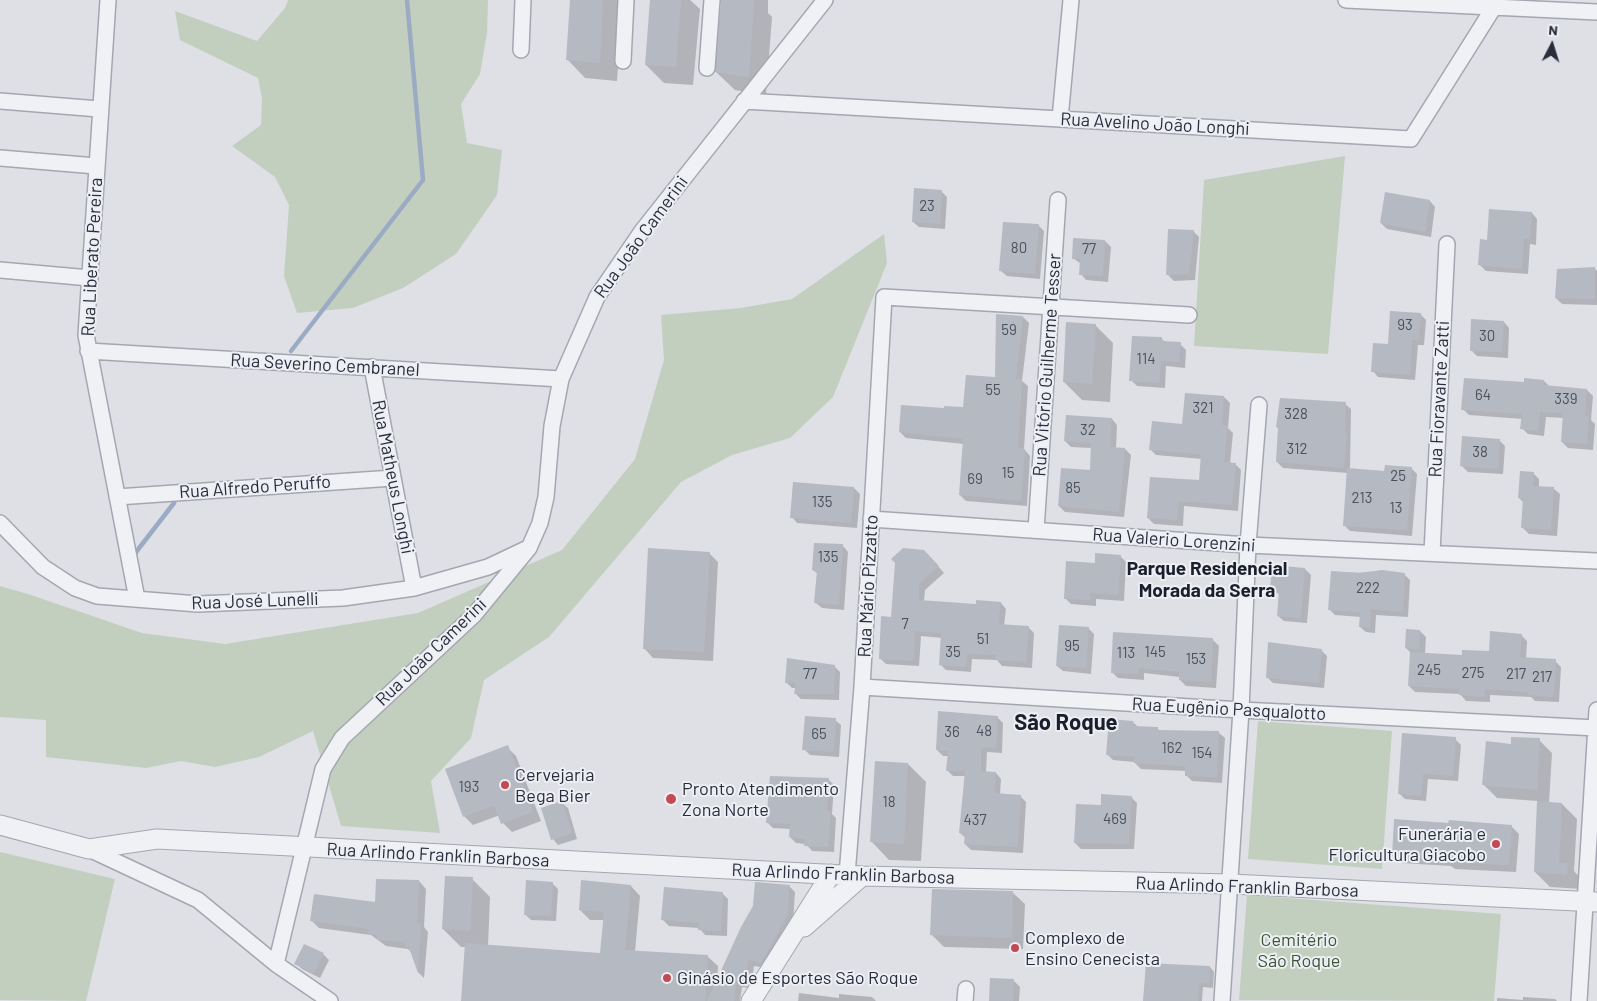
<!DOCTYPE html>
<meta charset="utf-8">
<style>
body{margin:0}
#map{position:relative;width:1597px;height:1001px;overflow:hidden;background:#dee0e6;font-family:Barlow,sans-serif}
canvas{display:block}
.north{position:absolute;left:1527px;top:20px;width:50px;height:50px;-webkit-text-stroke:4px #edeff4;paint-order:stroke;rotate:5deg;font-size:14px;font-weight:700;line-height:20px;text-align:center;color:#282e3c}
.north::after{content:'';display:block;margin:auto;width:18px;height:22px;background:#282e3c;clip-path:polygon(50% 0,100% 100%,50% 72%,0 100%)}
</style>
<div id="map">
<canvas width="1597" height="1001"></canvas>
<div class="north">N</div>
</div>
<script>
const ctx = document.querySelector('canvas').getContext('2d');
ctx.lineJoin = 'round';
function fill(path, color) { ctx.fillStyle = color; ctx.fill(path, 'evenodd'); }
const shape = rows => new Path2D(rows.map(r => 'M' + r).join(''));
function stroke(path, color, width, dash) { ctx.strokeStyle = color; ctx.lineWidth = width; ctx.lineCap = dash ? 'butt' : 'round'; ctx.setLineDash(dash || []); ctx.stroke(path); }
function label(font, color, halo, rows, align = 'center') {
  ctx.font = font + ' Barlow,sans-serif'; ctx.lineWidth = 4; ctx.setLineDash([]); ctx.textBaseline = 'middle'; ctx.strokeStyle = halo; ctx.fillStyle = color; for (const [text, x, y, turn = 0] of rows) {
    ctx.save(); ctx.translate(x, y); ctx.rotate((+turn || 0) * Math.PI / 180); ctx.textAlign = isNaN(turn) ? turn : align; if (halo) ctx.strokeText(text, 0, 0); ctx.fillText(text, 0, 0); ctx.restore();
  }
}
const green = shape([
 [288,0,488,0,487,33,480,74,461,104,467,143,502,150,497,195,456,254,403,288,353,308,297,313,284,276,289,205,275,177,232,146,261,125,262,99,258,78,180,40,175,11,257,41,285,8],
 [1345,156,1328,354,1194,346,1204,180],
 [884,234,887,263,833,397,790,438,732,455,681,482,549,637,484,680,471,738,431,781,440,833,341,826,313,731,259,757,215,767,181,761,146,768,46,757,46,720,0,717,0,586,31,595,142,633,225,644,418,613,562,550,635,459,664,360,661,315,741,308,792,299],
 [1258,721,1392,731,1382,869,1248,859],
 [0,852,115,879,86,1001,0,1000],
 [1247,895,1501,914,1494,1001,1239,1000]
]);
const shadow = shape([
 [572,0,623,0,617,81,585,78,567,59],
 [651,0,690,0,700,9,693,85,664,83,646,65],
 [723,0,768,0,768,13,772,17,766,95,735,90,716,72],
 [941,191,947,197,945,229,919,227,913,222],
 [1430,201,1435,207,1431,237,1387,229,1381,223],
 [1532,213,1537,219,1536,245,1530,244,1528,274,1486,271,1480,265,1489,241],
 [1038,225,1044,231,1040,279,1007,276,1001,271],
 [1193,231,1199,237,1195,280,1174,281,1168,275],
 [1105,241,1111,247,1108,282,1086,280,1081,274,1081,264,1073,258],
 [1595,269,1597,271,1597,305,1562,304,1556,298],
 [1420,314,1426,320,1424,345,1418,345,1415,380,1378,377,1373,371,1389,346],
 [1023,317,1029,323,1022,381,1028,386,1024,449,1030,456,1027,506,966,501,960,495,964,444,906,438,900,432,945,410,964,408,996,378],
 [1504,322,1509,328,1508,358,1477,356,1471,350],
 [1095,325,1113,343,1110,402,1082,400,1064,382],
 [1162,339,1166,343,1180,344,1186,350,1185,368,1166,366,1165,388,1137,386,1131,380],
 [1544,381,1550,387,1587,390,1593,396,1591,420,1595,424,1593,450,1568,448,1562,442,1564,418,1546,417,1544,436,1528,434,1522,428,1523,419,1469,415,1463,409,1525,383],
 [1224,397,1230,403,1228,428,1233,433,1230,464,1235,464,1241,470,1238,511,1184,506,1183,526,1154,524,1148,518,1200,481,1202,459,1156,455,1150,449],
 [1345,404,1351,409,1350,470,1386,473,1411,468,1417,474,1412,536,1350,531,1344,525,1348,473,1283,468,1277,462],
 [1112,419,1117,425,1116,449,1125,449,1131,455,1124,517,1065,512,1059,506,1091,471,1092,448,1071,447,1065,441],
 [1499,440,1505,446,1503,474,1468,472,1462,466],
 [1533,473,1539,479,1539,487,1554,489,1560,494,1557,536,1529,534,1523,528,1524,503,1519,498],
 [854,488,860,494,857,528,797,523,792,517],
 [843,546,848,552,844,610,822,608,816,603,818,574,813,570],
 [709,553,718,562,713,661,653,658,644,648],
 [1120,556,1126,562,1124,601,1096,599,1096,606,1071,604,1065,598,1096,564],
 [930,557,944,573,925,590,924,601,977,605,1001,603,1006,609,1004,626,1028,627,1034,633,1032,668,1002,666,997,660,972,659,971,672,946,670,940,664,942,638,921,636,919,666,886,664,880,658,893,618],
 [1305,569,1311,575,1307,623,1284,621,1278,616,1280,595,1271,589],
 [1332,572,1404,574,1410,580,1408,617,1376,615,1375,633,1366,632,1360,627,1361,617,1335,615,1329,609],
 [1088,628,1094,634,1091,674,1063,671,1057,666],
 [1420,631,1426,637,1425,654,1463,656,1490,653,1521,635,1527,641,1526,659,1555,661,1561,667,1559,702,1535,701,1531,697,1490,695,1490,702,1466,701,1460,694,1415,692,1409,686,1411,653,1406,648],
 [1213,640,1219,646,1216,688,1186,686,1180,680,1180,677,1144,673,1144,680,1118,678,1112,672],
 [1321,650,1327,656,1324,688,1273,683,1267,677],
 [834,666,840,672,839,700,801,699,795,693,796,688,792,688,786,682],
 [997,717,1003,723,1002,753,987,752,986,773,996,773,1001,779,1000,795,1020,796,1026,802,1023,853,971,850,965,844,966,838,960,833,965,776,953,776,948,771,949,756,943,756,937,750],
 [835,720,841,725,839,757,810,755,804,749],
 [1133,722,1138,727,1158,729,1160,731,1219,733,1225,738,1222,783,1192,781,1186,775,1186,771,1141,769,1134,762,1113,760,1107,754],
 [1455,739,1461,745,1458,781,1428,779,1426,801,1405,799,1399,793],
 [1539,740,1552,753,1549,803,1562,804,1577,819,1574,871,1582,880,1582,889,1550,887,1535,872,1538,801,1497,798,1484,785],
 [507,747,516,756,541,821,512,832,503,823,500,815,473,825,464,816],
 [908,764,926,782,921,861,889,860,871,841],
 [828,779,834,785,832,814,836,818,834,852,812,851,806,844,796,843,790,837,790,829,773,828,767,822],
 [1131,797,1137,803,1134,849,1081,849,1075,843,1102,807],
 [562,803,568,808,577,839,558,845,553,839],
 [1449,825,1511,826,1519,834,1516,872,1455,869,1451,866,1401,863,1393,856],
 [472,879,490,897,488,946,601,954,604,920,590,920,580,910,631,886,640,896,635,952,708,957,718,966,717,982,789,886,795,892,793,922,767,968,754,966,751,988,742,987,740,1001,462,1001,466,947,461,947,443,929],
 [419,881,426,889,424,927,428,932,424,978,418,972,412,953,408,949,386,946,371,935,319,928,312,921,376,904],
 [552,883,558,889,556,921,531,920,525,914],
 [1012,892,1025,904,1023,949,944,947,932,935],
 [722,893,728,899,727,936,705,935,699,928,669,926,663,920],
 [323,954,329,960,320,978,302,969,296,963],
 [1210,967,1214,972,1213,988,1203,987,1202,1001,1144,1001],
 [1014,981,1020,987,1019,1001,991,1001],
 [799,993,839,998,839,994,872,997,876,1001,798,1001],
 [1523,997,1555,999,1557,1001,1497,1001,1497,998,1523,1000]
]);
const stream = shape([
 [291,351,423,180,407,0],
 [133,556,174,503]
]);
const building = shape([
 [570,0,603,0,600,63,566,60],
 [650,0,681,0,676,67,645,65],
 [721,0,754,0,749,77,715,72],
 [914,188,942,190,940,224,912,222],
 [1385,192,1430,200,1425,232,1380,223],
 [1489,209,1532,212,1530,239,1524,239,1522,269,1478,265,1480,239,1487,240],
 [1003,222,1039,224,1035,274,999,271],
 [1168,229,1194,230,1189,274,1166,275],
 [1073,238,1105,240,1103,276,1079,275,1080,259,1072,259],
 [1595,267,1595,299,1555,298,1557,269],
 [1390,311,1421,313,1419,340,1412,340,1410,375,1371,372,1373,343,1388,344],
 [996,314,1023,316,1016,379,1022,379,1018,448,1025,449,1021,501,959,495,963,439,899,432,901,405,944,408,944,406,963,407,966,375,995,377],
 [1471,319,1504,321,1502,352,1470,351],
 [1066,322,1096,324,1092,384,1063,382],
 [1132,336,1162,337,1162,341,1181,342,1179,362,1161,361,1159,383,1129,381],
 [1464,378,1524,382,1524,378,1544,380,1544,385,1587,389,1585,416,1589,416,1587,444,1561,442,1563,413,1540,412,1538,431,1520,429,1522,414,1461,410],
 [1185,393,1224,396,1222,425,1228,426,1224,462,1236,463,1232,505,1179,501,1177,520,1147,518,1150,477,1199,480,1201,454,1149,450,1152,421,1182,424],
 [1280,398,1346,402,1345,434,1347,434,1344,468,1276,462,1278,428,1276,427],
 [1066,415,1112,418,1110,447,1125,448,1119,512,1058,506,1061,468,1090,470,1091,443,1064,441],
 [1462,436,1500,439,1498,469,1460,466],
 [1385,465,1412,467,1407,530,1343,526,1347,468,1384,471],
 [1520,471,1534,472,1533,486,1554,487,1551,530,1521,528,1523,499,1518,498],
 [793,482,854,487,851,523,790,518],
 [814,543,843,544,839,605,814,603,817,571,812,570],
 [648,548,710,552,704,652,643,649],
 [903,548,924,550,939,566,919,584,919,600,976,604,976,600,1001,602,998,624,1029,626,1026,662,995,660,996,655,967,654,966,667,939,665,941,633,915,631,914,661,879,659,881,616,891,617,895,563,891,559],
 [1095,553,1121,555,1118,595,1090,593,1090,600,1064,599,1066,561,1095,563],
 [1272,565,1305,568,1301,618,1277,616,1279,590,1270,589],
 [1382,570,1405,573,1403,612,1371,609,1370,628,1359,627,1360,612,1328,610,1331,571,1359,573],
 [1059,625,1089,627,1086,668,1056,666],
 [1406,629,1420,630,1419,649,1405,648],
 [1490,631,1522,634,1520,657,1556,659,1554,697,1528,695,1528,692,1485,689,1484,697,1459,695,1459,689,1408,686,1410,652,1462,655,1462,650,1489,651],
 [1113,632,1213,638,1211,682,1179,680,1179,672,1139,668,1138,674,1111,673],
 [1268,642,1322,649,1319,683,1266,678],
 [787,658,835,665,834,694,794,694,796,683,785,683],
 [938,711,998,716,996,748,981,747,981,771,996,772,994,793,1021,795,1018,847,964,844,965,834,959,833,965,771,946,771,948,751,936,750],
 [805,716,836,718,834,752,802,750],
 [1109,719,1133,721,1133,726,1158,727,1158,730,1219,731,1217,777,1185,776,1185,766,1134,763,1134,757,1106,755],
 [1402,733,1456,737,1453,776,1423,774,1421,796,1398,794],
 [1511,737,1540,738,1537,790,1482,785,1486,741,1511,744],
 [508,745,533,812,501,824,494,805,463,817,445,769],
 [875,761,908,763,904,844,870,842],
 [770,776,829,778,827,810,831,811,828,847,804,846,805,839,789,837,790,824,766,823],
 [1101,794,1132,796,1129,844,1074,843,1076,804,1101,805],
 [562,801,572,833,551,840,541,808],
 [1537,801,1562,803,1559,863,1568,863,1567,875,1534,872],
 [1394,819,1448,823,1449,820,1512,825,1509,865,1446,862,1446,859,1392,856],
 [445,876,473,877,470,931,442,929],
 [376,879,419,880,417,923,421,923,418,973,409,948,405,947,405,942,377,940,377,935,368,934,369,929,310,921,314,894,375,902],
 [526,880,553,882,551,916,524,915],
 [581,880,631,885,625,950,708,955,705,1001,461,1001,465,943,600,953,604,912,579,910],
 [755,882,790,885,787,916,761,963,748,960,746,983,736,982,734,1001,707,1001,741,927,753,906],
 [664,887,723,892,721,931,698,930,698,923,661,920],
 [932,889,1013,891,1012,938,930,935],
 [304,944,324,953,314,973,294,964],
 [1146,963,1210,966,1209,984,1199,983,1198,1001,1143,1001],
 [990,978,1014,979,1013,1001,989,1001]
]);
const minor = shape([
 [108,0,86,335,137,599],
 [1346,0,1597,12],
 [521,50,523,0],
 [623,61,626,0],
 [707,68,712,0],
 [0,101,99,109],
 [744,101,1411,139,1494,7],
 [1060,119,1071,0],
 [0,158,96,166],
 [0,270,90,278],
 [88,351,561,379],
 [372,367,414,588],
 [117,497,393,478],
 [871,519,1248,545,1597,561],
 [0,523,43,567,75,588,97,596,198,604,343,598,414,588,488,567,526,549],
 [1036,530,1058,200],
 [1432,553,1447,244],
 [862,687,1241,710,1597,728],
 [89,849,198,900,276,964,330,1001],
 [847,875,862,687,884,297,1189,315],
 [276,964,323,769,342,738,474,615,529,548,540,523,546,497,552,426,561,379,597,297,642,231,825,0],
 [965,1001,966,989],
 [1222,1001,1241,710,1248,545,1259,405],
 [1579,1001,1597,710]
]);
const tertiary = shape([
 [0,825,89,849,157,839,862,876,1231,884,1597,902],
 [804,927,862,876],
 [751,1001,831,874]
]);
const markers = [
 [505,785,5,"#c34a53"],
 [671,799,6,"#c34a53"],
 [1496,844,5,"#c34a53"],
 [1015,948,5,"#c34a53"],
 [667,978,5,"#c34a53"]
];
const numberNames = [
 ["23",927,206],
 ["80",1019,248],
 ["77",1089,249],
 ["93",1405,325],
 ["59",1009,330],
 ["30",1487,336],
 ["114",1146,359],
 ["55",993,390],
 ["64",1483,395],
 ["339",1566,399],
 ["321",1203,408],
 ["328",1296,414],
 ["32",1088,430],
 ["312",1297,449],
 ["38",1480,452],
 ["15",1008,473],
 ["25",1398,476],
 ["69",975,479],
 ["85",1073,488],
 ["213",1362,498],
 ["135",822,502],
 ["13",1396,508],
 ["135",828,557],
 ["222",1368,588],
 ["7",905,624],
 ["51",983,639],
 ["95",1072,646],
 ["35",953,652],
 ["145",1155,652],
 ["113",1126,653],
 ["153",1196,659],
 ["245",1429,670],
 ["275",1473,673],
 ["77",810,674],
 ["217",1516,674],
 ["217",1542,677],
 ["48",984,731],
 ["36",952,732],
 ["65",819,734],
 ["162",1172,748],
 ["154",1202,753],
 ["193",469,787],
 ["18",889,802],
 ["469",1115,819],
 ["437",975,820]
];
const streetNames = [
 ["Rua Avelino João Longhi",1155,124,3],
 ["Rua João Camerini",641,237,-54],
 ["Rua Liberato Pereira",92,257,-87],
 ["Rua Severino Cembranel",325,365,3],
 ["Rua Vitório Guilherme Tesser",1047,365,-86],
 ["Rua Fioravante Zatti",1439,399,-87],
 ["Rua Matheus Longhi",393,477,79],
 ["Rua Alfredo Peruffo",255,487,-4],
 ["Rua Valerio Lorenzini",1174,540,4],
 ["Rua Mário Pizzatto",868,586,-87],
 ["Rua José Lunelli",255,601,-2],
 ["Rua João Camerini",431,652,-44],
 ["Rua Eugênio Pasqualotto",1229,709,3],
 ["Rua Arlindo Franklin Barbosa",438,855,3],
 ["Rua Arlindo Franklin Barbosa",843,874,2],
 ["Rua Arlindo Franklin Barbosa",1247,887,2]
];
const poiNames = [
 ["Cervejaria",515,775],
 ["Bega Bier",515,796],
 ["Pronto Atendimento",682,789],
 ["Zona Norte",682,810],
 ["Funerária e",1486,834,"right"],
 ["Floricultura Giacobo",1486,855,"right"],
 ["Complexo de",1025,938],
 ["Ensino Cenecista",1025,959],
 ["Ginásio de Esportes São Roque",677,978]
];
const parkNames = [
 ["Cemitério",1299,940],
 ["São Roque",1299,961]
];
const neighbourhoodNames = [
 ["Parque Residencial",1207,569],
 ["Morada da Serra",1207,591]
];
const districtNames = [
 ["São Roque",1066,723]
];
fill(green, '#c2cfbf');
fill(shadow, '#0003');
stroke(stream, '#9babc4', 4.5);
fill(building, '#b5b9c2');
stroke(minor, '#a4a7b0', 18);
stroke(tertiary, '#a4a7b0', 21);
stroke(minor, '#f0f1f5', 15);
stroke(tertiary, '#f0f1f5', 19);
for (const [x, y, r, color] of markers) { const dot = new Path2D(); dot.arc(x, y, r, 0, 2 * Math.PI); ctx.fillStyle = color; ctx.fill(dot); stroke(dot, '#edeff4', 2); }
label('15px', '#4b515e', null, numberNames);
label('18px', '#282e3c', '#edeff4', streetNames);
label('18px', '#282e3c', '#edeff4', poiNames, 'left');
label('18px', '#3a5636', '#edeff4', parkNames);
label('bold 19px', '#1a1f2c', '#edeff4', neighbourhoodNames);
label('bold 22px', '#1a1f2c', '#edeff4', districtNames);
</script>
